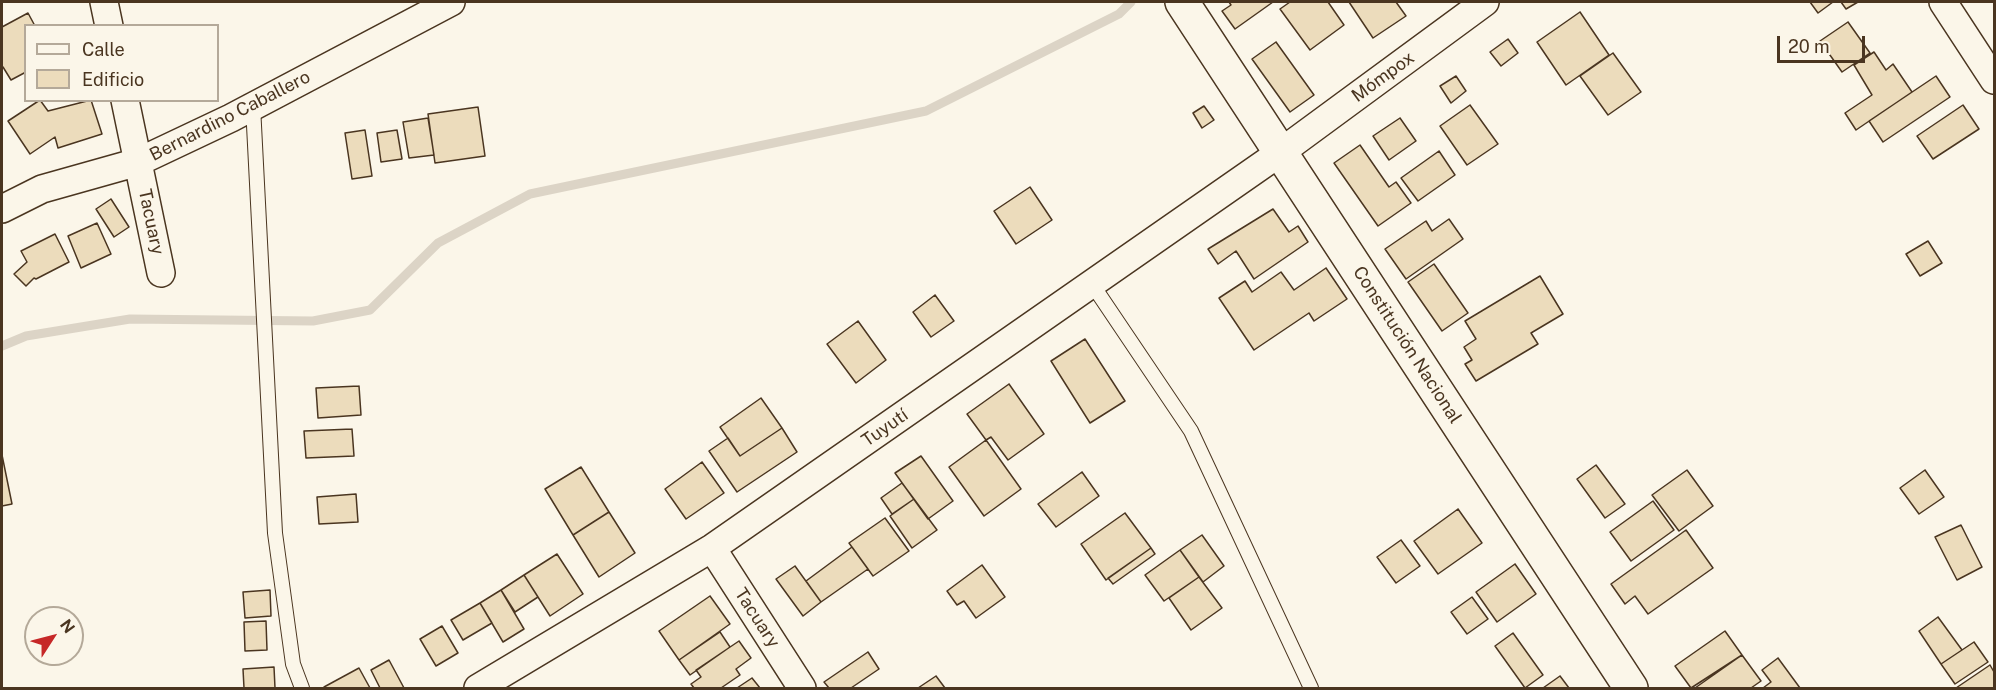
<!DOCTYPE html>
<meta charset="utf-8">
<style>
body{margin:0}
#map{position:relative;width:1996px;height:690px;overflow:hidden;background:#fbf6e9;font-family:"Public Sans",sans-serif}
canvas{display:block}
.frame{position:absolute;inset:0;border:3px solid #4a3520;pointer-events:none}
.legend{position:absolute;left:24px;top:24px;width:195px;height:78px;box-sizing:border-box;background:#fbf6e9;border:2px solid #b4a999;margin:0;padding:8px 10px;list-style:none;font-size:18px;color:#4a3520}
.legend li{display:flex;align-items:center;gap:12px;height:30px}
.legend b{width:30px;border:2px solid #b4a999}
.north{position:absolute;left:24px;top:606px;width:60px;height:60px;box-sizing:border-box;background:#fbf6e9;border:2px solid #b4a999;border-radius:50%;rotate:54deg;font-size:16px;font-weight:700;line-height:24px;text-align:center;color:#4a3520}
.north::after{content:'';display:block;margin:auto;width:21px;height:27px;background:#c62828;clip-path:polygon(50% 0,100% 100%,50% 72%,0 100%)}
.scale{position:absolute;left:1777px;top:36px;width:88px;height:27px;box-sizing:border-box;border:3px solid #4a3520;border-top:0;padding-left:8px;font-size:18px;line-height:21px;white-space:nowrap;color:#4a3520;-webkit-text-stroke:4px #fbf6e9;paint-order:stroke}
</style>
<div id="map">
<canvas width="1996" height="690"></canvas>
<div class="frame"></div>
<ul class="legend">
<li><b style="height:8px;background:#fbf6e9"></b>Calle</li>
<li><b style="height:16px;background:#ecdcbc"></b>Edificio</li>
</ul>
<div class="north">N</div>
<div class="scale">20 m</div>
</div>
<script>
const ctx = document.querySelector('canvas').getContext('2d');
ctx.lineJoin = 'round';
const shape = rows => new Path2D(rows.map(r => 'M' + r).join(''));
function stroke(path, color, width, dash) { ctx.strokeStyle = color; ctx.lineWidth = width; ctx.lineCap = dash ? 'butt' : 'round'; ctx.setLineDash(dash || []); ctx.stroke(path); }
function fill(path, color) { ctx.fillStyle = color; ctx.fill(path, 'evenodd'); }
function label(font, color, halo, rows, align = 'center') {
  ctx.font = font + ' "Public Sans",sans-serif'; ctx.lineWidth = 4.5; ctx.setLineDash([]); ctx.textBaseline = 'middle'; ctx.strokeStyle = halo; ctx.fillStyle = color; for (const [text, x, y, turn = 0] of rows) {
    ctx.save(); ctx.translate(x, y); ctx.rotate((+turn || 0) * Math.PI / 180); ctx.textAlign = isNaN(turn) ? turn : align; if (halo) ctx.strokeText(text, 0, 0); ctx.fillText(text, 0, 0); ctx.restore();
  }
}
const stream = shape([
 [2,346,26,336,130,319,313,321,370,310,438,243,530,194,926,111,1119,14,1131,2]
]);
const building = shape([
 [1229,2,1273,2,1235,29,1222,11,1231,5,1229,2],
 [1290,2,1328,2,1344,25,1310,50,1280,9,1290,2],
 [1349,2,1396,2,1406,16,1373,38,1349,2],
 [1810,2,1833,2,1818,13,1810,2],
 [1841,2,1858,2,1846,9,1841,2],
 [1580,12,1609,55,1566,85,1537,42,1580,12],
 [28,13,35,26,26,26,26,72,11,80,3,67,2,68,2,27,28,13],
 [1848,22,1870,53,1842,72,1820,41,1848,22],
 [1508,39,1518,53,1501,66,1490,52,1508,39],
 [1276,42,1314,95,1290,112,1252,59,1276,42],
 [1874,52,1886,70,1893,64,1912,92,1856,130,1845,113,1872,95,1854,65,1874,52],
 [1613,53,1641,92,1608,115,1580,76,1613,53],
 [1456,76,1466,91,1451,103,1440,86,1456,76],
 [1936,76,1950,97,1883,142,1869,121,1936,76],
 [40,100,48,111,91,100,102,134,58,148,55,137,30,154,8,121,40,100],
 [1470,105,1498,144,1467,165,1440,126,1470,105],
 [1963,105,1979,129,1933,159,1917,136,1963,105],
 [1204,106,1214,120,1202,128,1193,113,1204,106],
 [478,107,485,156,435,163,428,114,478,107],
 [428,118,434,155,409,158,403,122,428,118],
 [1400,118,1416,141,1389,160,1373,136,1400,118],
 [365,130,372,176,352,179,345,133,365,130],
 [397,130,402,159,381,162,377,133,397,130],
 [1360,145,1389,187,1396,182,1411,203,1378,226,1334,163,1360,145],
 [1439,151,1455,175,1418,201,1401,178,1439,151],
 [1030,187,1052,220,1016,244,994,211,1030,187],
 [111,199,129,227,114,237,96,209,111,199],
 [1273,209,1289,232,1298,226,1308,242,1254,279,1236,251,1218,264,1208,249,1273,209],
 [1449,219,1463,239,1406,279,1385,249,1426,221,1432,231,1449,219],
 [97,223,111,254,81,268,68,236,97,223],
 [55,234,69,262,36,279,34,278,26,286,14,274,27,262,21,251,55,234],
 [1928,241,1942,263,1920,276,1906,254,1928,241],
 [1434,264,1468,313,1442,331,1408,282,1434,264],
 [1326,268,1347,299,1314,321,1309,313,1254,350,1219,298,1245,281,1252,292,1281,272,1294,290,1326,268],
 [1540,276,1563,314,1531,333,1538,344,1476,381,1465,364,1472,360,1464,347,1476,339,1465,321,1540,276],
 [935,295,954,321,931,337,913,312,935,295],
 [858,321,886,360,856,383,827,344,858,321],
 [1085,339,1125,401,1090,423,1051,361,1085,339],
 [1009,384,1044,434,1008,460,991,437,986,440,967,414,1009,384],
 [359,386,361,415,318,418,316,388,359,386],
 [761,398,782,428,740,456,720,427,761,398],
 [782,428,797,452,737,492,709,451,728,438,740,456,782,428],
 [352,429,354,456,306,458,304,431,352,429],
 [986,440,1021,489,984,516,949,467,986,440],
 [2,455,12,504,2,506,2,455],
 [921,456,953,501,928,519,895,473,921,456],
 [702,462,724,493,686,519,665,489,702,462],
 [1596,465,1625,504,1605,518,1577,479,1596,465],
 [581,467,609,512,573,535,545,489,581,467],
 [1687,470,1713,506,1679,531,1652,495,1687,470],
 [1925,470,1944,497,1919,514,1900,488,1925,470],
 [1082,472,1099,496,1056,527,1038,504,1082,472],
 [902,483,914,499,892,514,881,498,902,483],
 [356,494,358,522,319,524,317,497,356,494],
 [914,499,937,530,912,548,890,516,914,499],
 [1653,501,1674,530,1631,561,1610,532,1653,501],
 [1458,509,1482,543,1438,574,1414,541,1458,509],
 [609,512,635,553,599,577,573,535,609,512],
 [1125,513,1151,548,1106,580,1081,544,1125,513],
 [885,518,909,551,873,576,849,543,885,518],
 [1961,525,1982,567,1957,580,1935,537,1961,525],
 [1686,530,1713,568,1648,614,1635,596,1625,604,1611,584,1686,530],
 [1202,535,1224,566,1203,582,1180,550,1202,535],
 [1401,540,1420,566,1396,583,1377,557,1401,540],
 [852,547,868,569,821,602,806,581,852,547],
 [1151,548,1155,554,1113,584,1108,578,1151,548],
 [1180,550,1199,577,1164,601,1145,575,1180,550],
 [557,554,583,594,550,616,524,575,557,554],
 [1515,564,1536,594,1497,622,1476,592,1515,564],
 [982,565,1005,597,976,618,964,601,957,605,947,591,982,565],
 [795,566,821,602,803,616,776,579,795,566],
 [524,575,538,597,515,612,501,590,524,575],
 [1199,577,1222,608,1191,630,1169,598,1199,577],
 [270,590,271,616,245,618,243,592,270,590],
 [501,590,524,629,503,642,480,603,501,590],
 [710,596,730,624,679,660,659,631,710,596],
 [1472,597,1488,619,1467,634,1451,612,1472,597],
 [480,603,492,623,463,640,451,620,480,603],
 [1938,617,1962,650,1941,664,1919,631,1938,617],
 [266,621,267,650,245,651,244,622,266,621],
 [442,626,458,653,436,666,420,639,442,626],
 [1725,631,1742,655,1691,688,1675,666,1725,631],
 [720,632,730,647,690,675,679,660,720,632],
 [1513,633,1543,675,1525,688,1495,646,1513,633],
 [739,641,751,658,736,669,740,675,721,688,694,688,691,684,701,677,696,670,739,641],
 [1974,642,1988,662,1955,684,1941,664,1974,642],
 [868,652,879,669,851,688,829,688,824,682,868,652],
 [1742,655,1761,681,1751,688,1695,688,1742,655],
 [1778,658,1800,688,1763,688,1771,682,1762,670,1778,658],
 [389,660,404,688,380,688,371,670,389,660],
 [1990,665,1994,672,1994,688,1956,688,1990,665],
 [274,667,275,688,244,688,243,669,274,667],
 [359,668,370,688,325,688,324,687,359,668],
 [936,676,945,688,918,688,936,676],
 [1560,676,1569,688,1543,688,1560,676],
 [752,678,760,688,737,688,752,678]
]);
const service = shape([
 [253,106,275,533,293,664,302,688],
 [1092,284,1191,431,1311,688]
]);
const minor = shape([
 [104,2,109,26],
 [1943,2,1994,80],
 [125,100,161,273],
 [2,209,42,189,138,162,231,118,451,2],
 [712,548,802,688],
 [478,688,712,548,1281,152,1485,2]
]);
const tertiary = shape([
 [1182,2,1631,688]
]);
const streetNames = [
 ["Mómpox",1383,77,-36],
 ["Bernardino Caballero",230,116,-27],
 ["Tacuary",151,222,78],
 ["Constitución Nacional",1407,345,57],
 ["Tuyutí",885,428,-35],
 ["Tacuary",757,618,57]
];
stroke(stream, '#dcd4c6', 9);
fill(building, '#ecdcbc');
stroke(building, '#4a3520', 1.5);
stroke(service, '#4a3520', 16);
stroke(minor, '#4a3520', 30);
stroke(tertiary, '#4a3520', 36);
stroke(service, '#fbf6e9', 14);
stroke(minor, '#fbf6e9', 27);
stroke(tertiary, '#fbf6e9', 33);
label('18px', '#4a3520', '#fbf6e9', streetNames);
</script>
